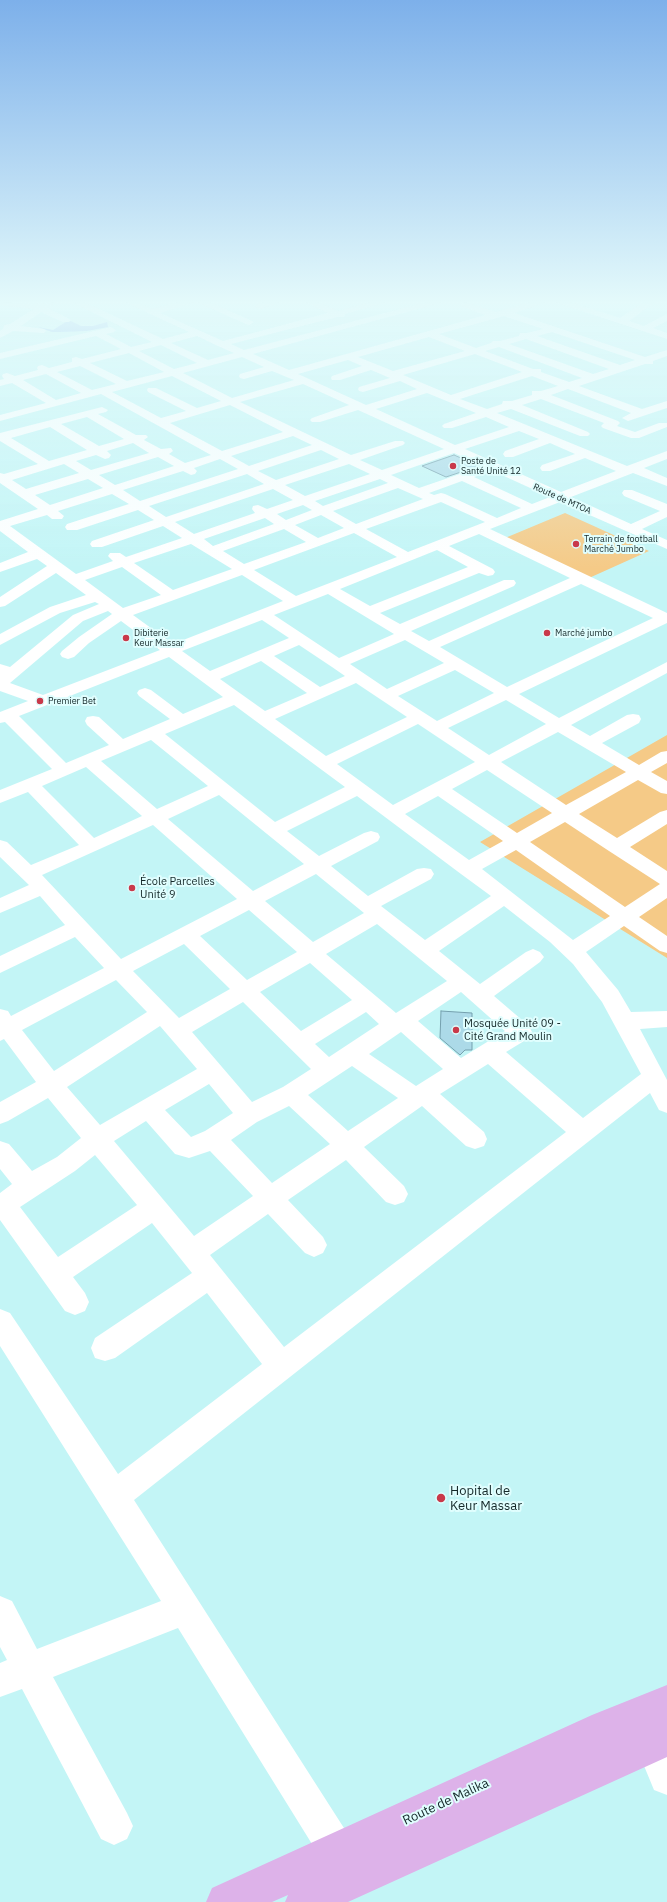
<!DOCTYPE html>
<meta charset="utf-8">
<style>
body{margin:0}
canvas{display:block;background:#c3f5f6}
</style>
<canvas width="667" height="1902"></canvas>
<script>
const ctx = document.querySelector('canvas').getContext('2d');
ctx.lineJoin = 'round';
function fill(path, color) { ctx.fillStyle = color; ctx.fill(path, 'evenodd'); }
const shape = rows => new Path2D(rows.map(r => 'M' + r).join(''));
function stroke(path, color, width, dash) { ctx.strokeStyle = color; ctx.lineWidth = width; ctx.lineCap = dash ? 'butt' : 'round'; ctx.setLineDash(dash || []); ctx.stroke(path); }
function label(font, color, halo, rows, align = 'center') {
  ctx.font = font + ' "IBM Plex Sans",sans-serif'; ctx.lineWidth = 4; ctx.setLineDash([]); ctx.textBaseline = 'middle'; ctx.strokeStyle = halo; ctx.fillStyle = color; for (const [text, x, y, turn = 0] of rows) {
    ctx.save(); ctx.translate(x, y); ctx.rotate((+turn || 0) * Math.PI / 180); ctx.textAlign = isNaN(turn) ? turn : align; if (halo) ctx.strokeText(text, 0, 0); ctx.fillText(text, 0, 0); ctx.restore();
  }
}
const green = shape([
 [565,513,649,551,589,578,505,538],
 [667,735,667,958,480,842]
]);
const water = shape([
 [69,320,81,326,93,326,107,322,108,327,87,331,60,332,52,332,38,327,53,330]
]);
const building = shape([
 [454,455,479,466,446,477,422,466,454,455],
 [441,1011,472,1013,472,1050,465,1050,460,1055,440,1038,441,1011]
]);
const minor = shape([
 [0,302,42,304,55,302,48,308,71,320,69,322,63,322,41,312,21,326,44,329,46,331,44,333,13,331,0,338,0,331,3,329,4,325,10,324,34,309,0,305,0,302],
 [72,302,84,302,163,339,189,332,125,302,137,302,152,309,178,302,195,302,160,313,223,341,328,313,305,302,318,302,338,311,370,302,386,302,345,314,344,317,337,317,231,344,244,350,427,302,443,302,253,354,289,370,486,315,463,307,461,305,465,302,496,312,530,302,546,302,514,313,645,357,667,350,667,356,653,361,653,364,645,364,579,386,642,409,667,401,667,408,628,421,622,418,631,413,568,389,551,395,618,421,620,423,617,426,635,432,659,423,667,423,667,427,639,438,631,438,603,428,601,426,604,423,541,399,522,405,588,432,590,434,588,436,580,436,511,409,497,413,627,466,667,451,667,459,644,468,667,478,667,486,633,473,571,497,631,524,660,511,624,496,622,493,624,490,632,490,667,504,667,517,642,529,667,540,667,549,560,502,490,529,667,613,667,623,519,694,559,718,667,662,667,673,571,725,590,736,627,715,633,714,639,715,641,719,639,723,602,743,639,765,661,752,667,751,667,763,651,772,667,781,667,794,661,793,638,780,579,814,617,838,660,812,667,810,667,824,630,847,667,871,667,898,639,917,667,936,667,953,660,951,624,926,586,952,618,990,631,1012,667,1011,667,1027,640,1029,667,1080,667,1113,659,1110,650,1093,134,1500,351,1839,357,1852,351,1865,338,1871,325,1865,178,1628,53,1677,127,1813,133,1826,127,1839,114,1845,101,1839,22,1689,0,1697,0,1663,7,1660,0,1647,0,1596,12,1601,37,1649,161,1601,0,1346,0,1309,10,1313,118,1474,262,1364,207,1293,115,1358,105,1361,95,1358,91,1348,95,1338,192,1273,152,1223,73,1277,85,1293,89,1302,85,1311,75,1315,65,1311,0,1220,0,1193,12,1184,0,1169,0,1141,9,1144,32,1171,57,1157,81,1138,48,1098,8,1121,0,1124,0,1102,36,1082,4,1039,0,1041,0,1009,8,1011,11,1016,104,968,75,937,0,973,0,956,65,925,40,896,0,913,0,898,29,885,0,857,0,840,7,842,31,865,79,845,28,792,0,803,0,790,52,769,5,722,0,723,0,712,28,701,0,691,0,664,10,667,73,615,99,604,95,602,60,613,0,645,0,634,50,607,86,595,56,573,5,606,0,607,0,597,47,566,37,559,0,572,0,563,28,552,0,531,0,521,38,509,0,483,0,473,4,474,38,464,0,441,0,433,102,407,108,410,106,412,98,414,136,435,146,435,148,437,144,440,161,449,171,448,173,451,169,454,185,463,211,455,101,394,0,421,0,415,46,403,12,383,0,386,0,380,4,379,2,376,3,374,7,373,15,376,38,370,37,368,38,366,42,365,49,368,72,362,72,358,76,357,82,359,121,349,96,336,0,359,0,353,111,327,116,330,114,332,106,334,131,347,152,342,72,302],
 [504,316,543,329,527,333,520,333,519,336,500,341,493,341,491,343,476,348,439,334,504,316],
 [552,332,635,360,620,365,537,336,552,332],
 [197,336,218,346,234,353,208,360,171,343,197,336],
 [429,337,465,351,393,371,358,357,429,337],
 [526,339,609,369,593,374,509,344,526,339],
 [161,345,197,363,174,369,139,351,161,345],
 [499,347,582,378,569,382,541,372,541,369,533,369,485,351,499,347],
 [129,353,164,372,127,381,90,363,129,353],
 [475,354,522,372,451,395,403,375,475,354],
 [242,357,264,367,240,374,239,376,240,378,244,379,272,371,294,380,232,398,183,373,242,357],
 [348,360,362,366,332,376,331,378,332,380,340,380,371,370,390,378,359,387,358,389,359,391,363,392,400,381,417,389,366,405,298,374,348,360],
 [80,366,116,384,92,390,57,372,80,366],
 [46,374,81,393,56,400,23,380,46,374],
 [172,376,221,401,197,408,156,388,148,388,147,390,148,392,186,411,161,418,112,392,172,376],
 [532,376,558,386,541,391,532,391,532,395,512,401,503,401,502,404,487,409,460,399,532,376],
 [303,384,349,405,312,418,310,420,312,422,320,422,358,410,444,449,382,470,360,460,403,445,405,443,403,441,395,441,351,455,240,402,303,384],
 [427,393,476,413,444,424,442,426,444,428,452,428,486,417,509,427,455,445,376,409,427,393],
 [230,405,283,432,222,451,170,423,230,405],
 [87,417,124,439,99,446,61,424,87,417],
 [50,427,87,450,49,461,11,438,50,427],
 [519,431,539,439,505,451,503,454,505,457,513,457,550,443,575,454,542,465,540,468,542,471,550,471,585,458,616,471,561,492,465,449,519,431],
 [293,436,312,445,249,466,231,456,293,436],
 [133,443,149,453,91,470,76,461,96,455,105,459,109,458,111,455,107,451,133,443],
 [321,450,339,459,276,480,258,471,321,450],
 [454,453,483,466,419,488,391,475,454,453],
 [158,457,174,466,115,485,99,475,158,457],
 [220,459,238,469,140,501,123,490,183,471,191,475,195,474,197,471,194,468,220,459],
 [64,464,79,473,26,489,12,480,64,464],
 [349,464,370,474,305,496,285,485,349,464],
 [493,471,550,497,532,504,474,477,493,471],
 [247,474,264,484,166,517,149,506,247,474],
 [88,479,103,488,50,505,35,495,88,479],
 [380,479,388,483,323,506,315,501,380,479],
 [462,481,521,508,497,518,445,494,441,493,434,495,429,493,462,481],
 [398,488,423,499,356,524,333,511,398,488],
 [273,489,293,500,267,509,258,505,253,506,252,509,255,513,194,534,175,522,273,489],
 [112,494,129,504,67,524,65,527,67,530,77,530,138,510,154,520,92,541,90,544,92,547,102,547,163,526,182,538,126,557,120,553,110,553,108,556,113,561,76,574,10,526,47,515,52,519,62,519,64,516,58,511,112,494],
 [441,502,485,522,408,552,366,529,441,502],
 [303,505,312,510,286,520,277,514,303,505],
 [321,515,344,528,318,538,295,525,321,515],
 [265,518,274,524,213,546,204,539,265,518],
 [284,529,306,542,244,564,223,551,284,529],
 [354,533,397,557,296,596,254,570,354,533],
 [479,534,570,578,429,641,411,631,514,586,516,583,514,580,504,580,400,624,380,613,479,573,488,576,493,575,495,572,493,569,449,546,479,534],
 [191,544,232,569,173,590,134,563,191,544],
 [437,550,468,567,370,606,340,589,437,550],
 [122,567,161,595,123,608,85,580,122,567],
 [242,575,283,601,173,644,133,615,242,575],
 [581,584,653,618,507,687,440,647,581,584],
 [328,594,394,634,339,658,274,615,328,594],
 [108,611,112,614,79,637,62,651,60,654,62,657,68,659,74,657,89,643,121,621,160,650,43,695,10,683,83,621,108,611],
 [262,620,289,638,210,671,182,651,262,620],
 [405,640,444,663,387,689,350,664,405,640],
 [299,645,332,667,345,676,320,687,274,656,299,645],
 [169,657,223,697,183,714,151,690,145,688,139,690,137,693,139,696,170,719,123,739,99,717,93,716,87,717,85,721,87,725,109,745,66,763,19,716,169,657],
 [261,661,307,693,265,711,220,679,261,661],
 [455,670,494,693,437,721,398,696,455,670],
 [356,683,407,717,326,756,275,719,356,683],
 [506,700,546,724,489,755,448,728,506,700],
 [234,705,345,787,275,822,165,734,234,705],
 [418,724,475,762,393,805,337,764,418,724],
 [558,732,626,772,566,805,501,762,558,732],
 [151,740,208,786,157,809,101,761,151,740],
 [86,767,142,816,94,838,42,786,86,767],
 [487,770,552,813,517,833,452,789,487,770],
 [219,795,304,864,253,891,168,819,219,795],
 [357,796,461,874,491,896,425,940,381,906,431,879,434,874,431,869,424,868,417,869,368,896,331,866,378,841,380,837,378,833,371,831,364,833,319,856,287,831,357,796],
 [438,796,503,841,469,860,405,814,438,796],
 [565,822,609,851,660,884,625,907,530,842,565,822],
 [153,825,237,899,121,959,42,875,153,825],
 [516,850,610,916,573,940,482,869,516,850],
 [316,874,364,913,313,942,265,901,316,874],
 [504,906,550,942,573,964,602,1002,641,1074,583,1118,506,1052,529,1038,532,1032,529,1026,494,996,540,962,544,957,540,952,533,949,526,952,480,984,439,951,504,906],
 [249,910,297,952,247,980,200,936,249,910],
 [377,924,447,981,396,1013,326,954,377,924],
 [184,944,230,989,179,1018,133,971,184,944],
 [310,963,352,1000,301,1031,260,992,310,963],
 [116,980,147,1012,54,1071,22,1030,116,980],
 [461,992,505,1031,461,1058,418,1021,461,992],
 [243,1002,311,1069,283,1087,252,1102,192,1032,243,1002],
 [366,1012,379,1024,329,1057,315,1044,366,1012],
 [160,1026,197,1069,100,1125,67,1087,160,1026],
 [401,1032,443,1069,416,1086,369,1054,401,1032],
 [488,1064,566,1132,284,1347,210,1255,268,1214,305,1253,314,1257,323,1253,327,1245,323,1237,288,1200,346,1160,386,1202,395,1205,404,1202,408,1194,404,1186,364,1147,422,1106,466,1146,475,1149,484,1146,487,1139,484,1132,440,1094,488,1064],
 [352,1066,398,1098,348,1131,308,1095,352,1066],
 [209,1084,233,1113,205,1131,191,1137,165,1110,209,1084],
 [289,1106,330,1144,272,1183,231,1140,257,1122,289,1106],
 [146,1121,175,1154,189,1158,210,1151,253,1196,194,1236,114,1141,146,1121],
 [95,1155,137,1205,58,1257,20,1207,75,1171,95,1155],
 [197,302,210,302,254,322,249,325,246,324,197,302],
 [263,302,280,302,260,309,255,306,263,302],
 [555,302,570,302,620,318,644,302,655,302,629,321,644,326,667,314,667,321,653,328,667,333,667,339,555,302],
 [653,1726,666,1731,667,1735,667,1795,654,1790,635,1744,640,1731,653,1726]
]);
const major = shape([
 [667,1685,667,1757,348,1902,285,1902,288,1895,272,1902,206,1902,212,1888,592,1715,667,1685]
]);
const markers = [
 [453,466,4,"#c9394a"],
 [576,544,4,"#c9394a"],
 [547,633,4,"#c9394a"],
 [126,638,4,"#c9394a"],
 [40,701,4,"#c9394a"],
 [132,888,4,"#c9394a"],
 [456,1030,4,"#c9394a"],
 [441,1498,5,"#c9394a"]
];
const farPoinames = [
 ["Poste de",461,461],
 ["Santé Unité 12",461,471],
 ["Terrain de football",584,539],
 ["Marché Jumbo",584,549],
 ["Dibiterie",134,633],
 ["Keur Massar",134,643],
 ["Marché jumbo",555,633],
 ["Premier Bet",48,701]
];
const farStreetnames = [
 ["Route de MTOA",562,499,24]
];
const poiNames = [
 ["École Parcelles",140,882],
 ["Unité 9",140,895],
 ["Mosquée Unité 09 -",464,1024],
 ["Cité Grand Moulin",464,1037]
];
const nearPoinames = [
 ["Hopital de",450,1491],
 ["Keur Massar",450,1506]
];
const nearStreetnames = [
 ["Route de Malika",446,1802,-25]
];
fill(green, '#f5ca87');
fill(water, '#7da9ec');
fill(building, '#acdae8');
stroke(building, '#75a0ae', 1);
fill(minor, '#fff');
fill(major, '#ddb2e9');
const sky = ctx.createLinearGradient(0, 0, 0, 569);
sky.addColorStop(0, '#7db0ea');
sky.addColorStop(0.53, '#e4fafb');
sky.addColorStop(1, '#e4fafb00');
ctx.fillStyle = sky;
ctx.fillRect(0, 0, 667, 569);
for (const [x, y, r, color] of markers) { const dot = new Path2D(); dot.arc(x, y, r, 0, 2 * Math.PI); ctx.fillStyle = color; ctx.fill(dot); stroke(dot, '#e0fefe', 1.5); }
label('9px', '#142829', '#e0fefe', farPoinames, 'left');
label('9px', '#142829', '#e0fefe', farStreetnames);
label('11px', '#142829', '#e0fefe', poiNames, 'left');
label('13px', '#142829', '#e0fefe', nearPoinames, 'left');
label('13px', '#142829', '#e0fefe', nearStreetnames);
</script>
